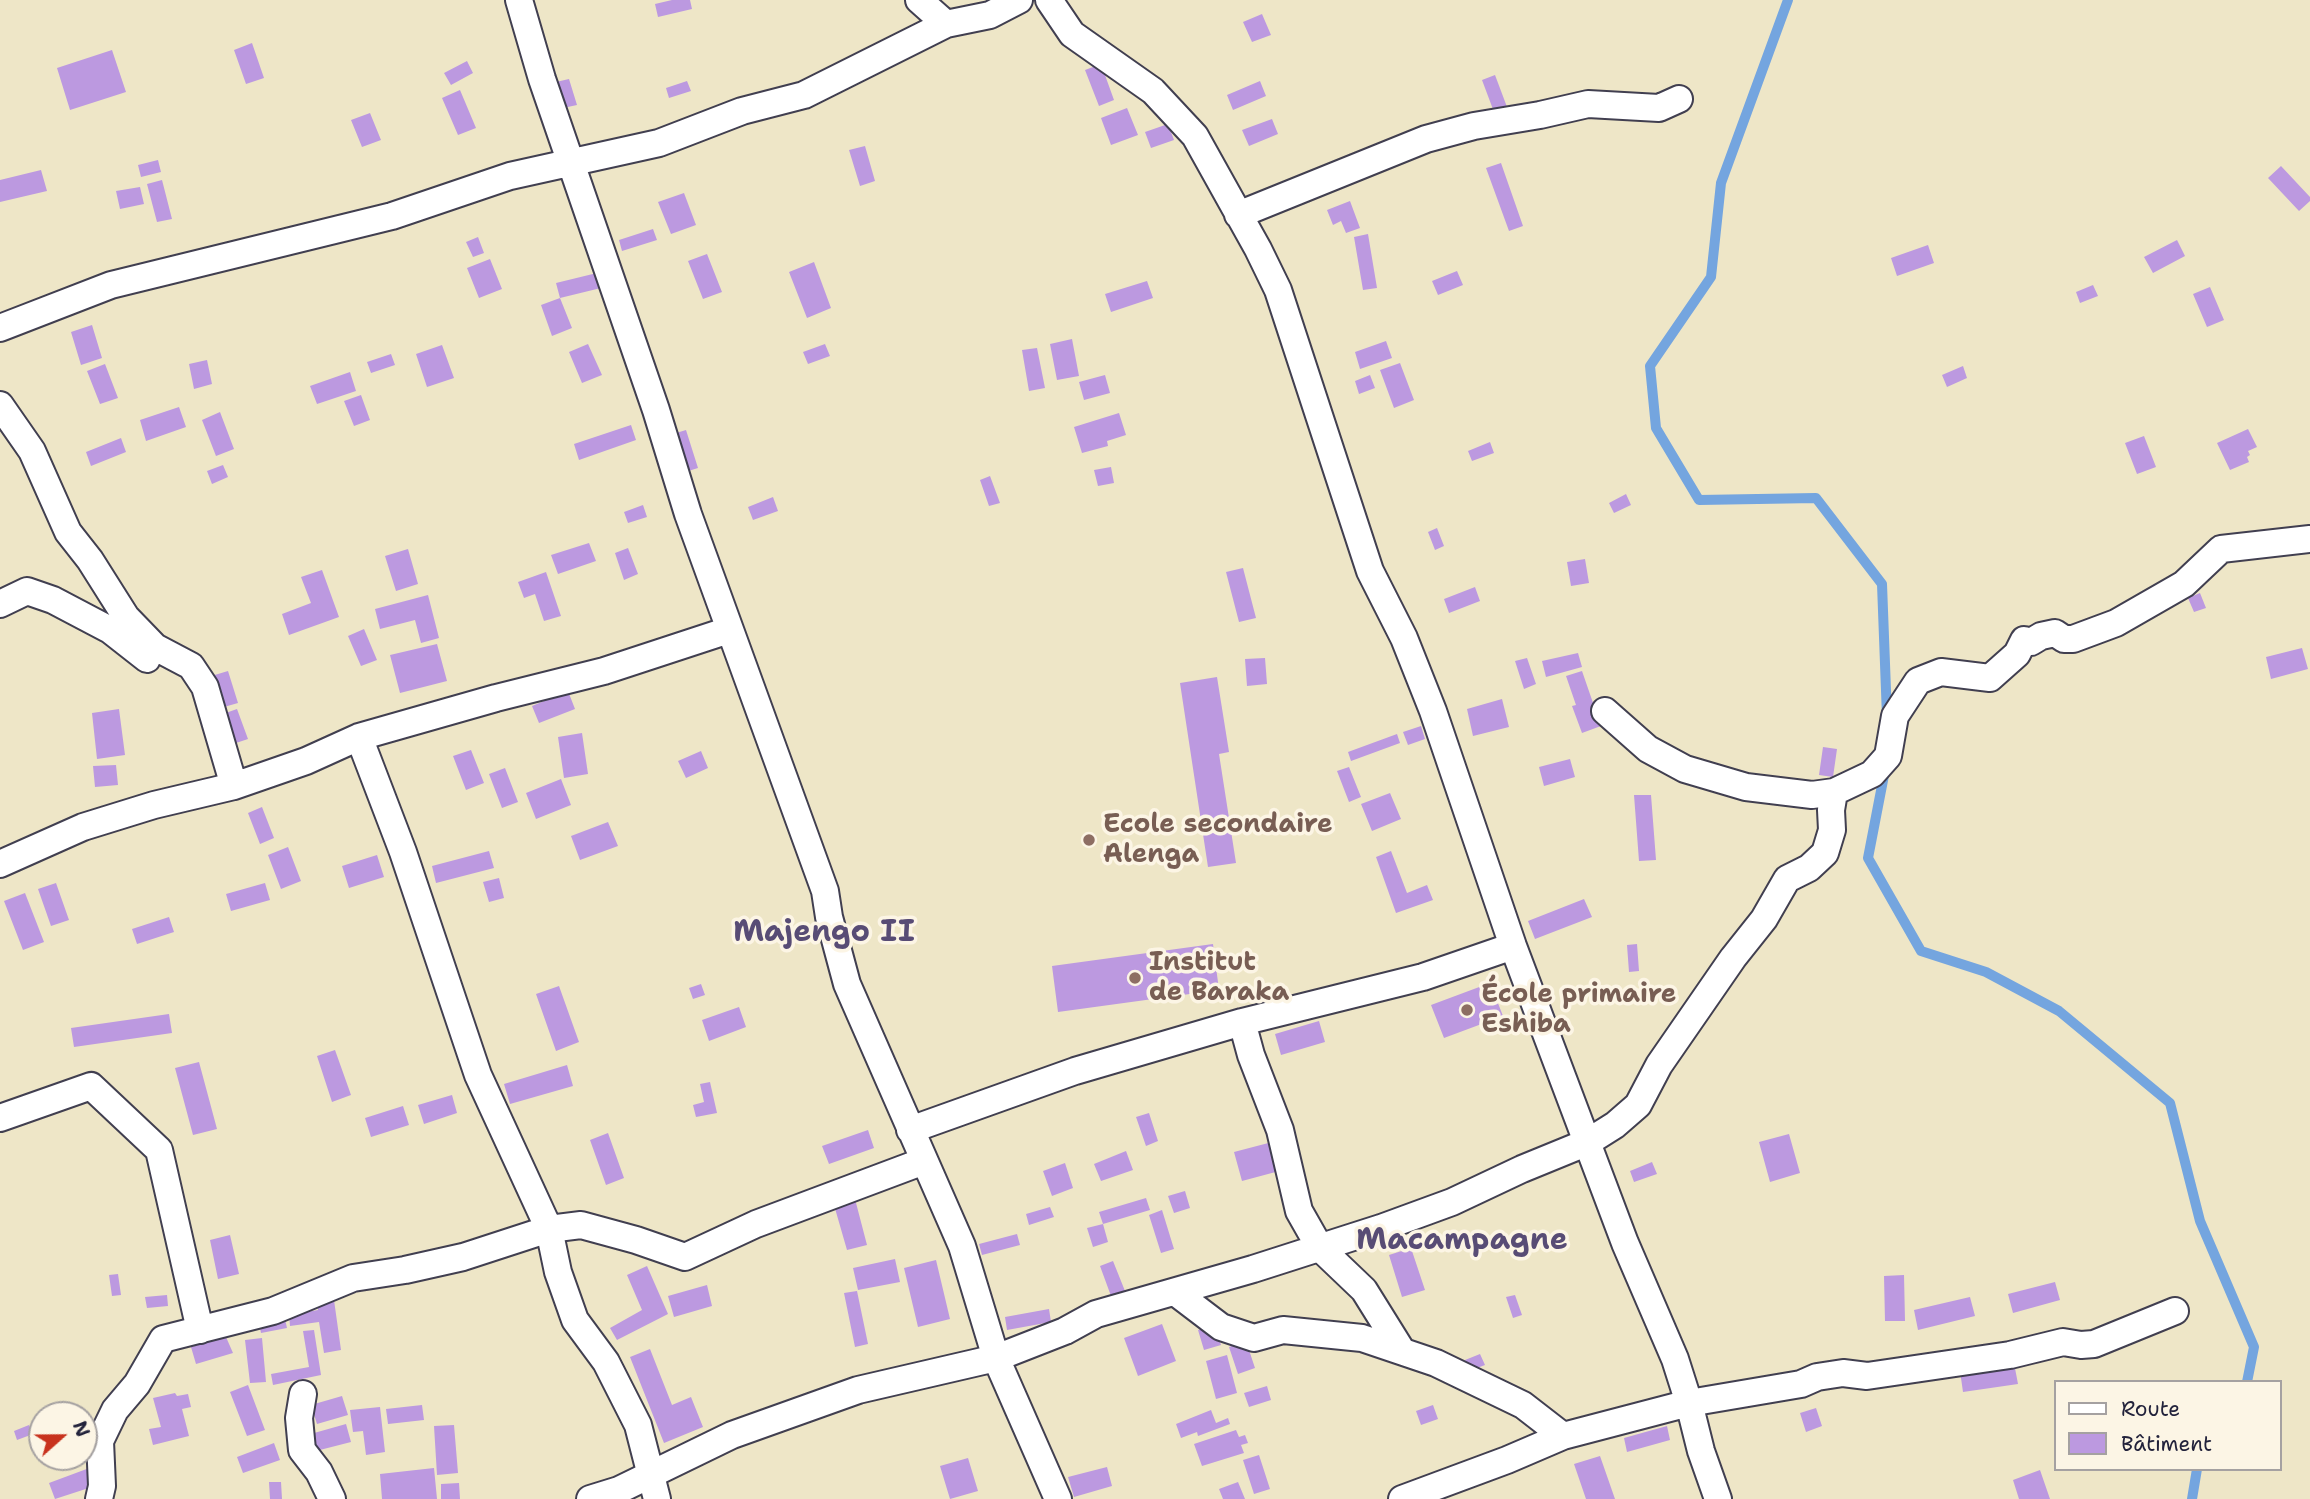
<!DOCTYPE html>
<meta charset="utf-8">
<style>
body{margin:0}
#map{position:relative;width:2310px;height:1499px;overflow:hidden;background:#eee6c7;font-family:"Shantell Sans",sans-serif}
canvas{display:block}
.legend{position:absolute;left:2054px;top:1380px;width:228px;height:91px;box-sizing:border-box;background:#fcf5e5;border:2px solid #a5a1a1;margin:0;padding:9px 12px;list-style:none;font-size:21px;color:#22223b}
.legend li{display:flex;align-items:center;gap:14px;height:35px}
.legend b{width:35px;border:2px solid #a5a1a1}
.north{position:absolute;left:28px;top:1401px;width:70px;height:70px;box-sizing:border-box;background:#fcf5e5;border:2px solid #a5a1a1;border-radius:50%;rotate:69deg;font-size:19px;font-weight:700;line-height:28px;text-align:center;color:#22223b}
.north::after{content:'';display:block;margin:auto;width:24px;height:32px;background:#c8321e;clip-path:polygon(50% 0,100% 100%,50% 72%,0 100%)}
</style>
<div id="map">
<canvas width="2310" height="1499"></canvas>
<ul class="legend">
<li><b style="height:9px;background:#fff"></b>Route</li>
<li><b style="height:19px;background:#bc99e0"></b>Bâtiment</li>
</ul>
<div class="north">N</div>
</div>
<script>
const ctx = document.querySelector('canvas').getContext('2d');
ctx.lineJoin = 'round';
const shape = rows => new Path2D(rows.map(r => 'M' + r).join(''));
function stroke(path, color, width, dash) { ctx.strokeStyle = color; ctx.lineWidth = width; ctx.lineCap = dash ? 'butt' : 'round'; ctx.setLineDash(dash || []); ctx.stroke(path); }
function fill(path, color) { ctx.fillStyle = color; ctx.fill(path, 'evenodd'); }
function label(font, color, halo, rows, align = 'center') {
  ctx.font = font + ' "Shantell Sans",sans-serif'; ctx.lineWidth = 7; ctx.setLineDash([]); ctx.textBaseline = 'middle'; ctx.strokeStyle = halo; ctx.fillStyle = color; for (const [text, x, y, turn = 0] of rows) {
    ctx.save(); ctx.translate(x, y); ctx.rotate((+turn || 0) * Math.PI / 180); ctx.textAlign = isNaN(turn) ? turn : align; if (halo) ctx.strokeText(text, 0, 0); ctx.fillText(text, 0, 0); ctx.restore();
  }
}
const stream = shape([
 [1788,0,1721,183,1711,277,1650,366,1656,428,1699,500,1816,498,1882,584,1887,717],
 [1885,770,1868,858,1921,951,1986,972,2059,1011,2170,1103,2200,1221,2254,1347,2247,1382],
 [2192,1499,2197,1469]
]);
const building = shape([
 [672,0,690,0,692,9,658,17,655,4],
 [1262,14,1271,35,1252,42,1243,22],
 [252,43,264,78,246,84,234,50],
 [112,50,126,92,70,110,57,68],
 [467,61,473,73,451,85,444,73],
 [1101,64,1114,100,1099,106,1085,70],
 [1495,75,1507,107,1494,112,1482,80],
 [569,79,577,105,563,108,556,82],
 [687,81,691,91,669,98,666,88],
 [1260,81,1266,96,1233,110,1227,95],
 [460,90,476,128,458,135,442,98],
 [1127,108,1138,135,1111,145,1101,118],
 [370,113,381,140,362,147,351,120],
 [1272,119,1278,134,1249,146,1242,130],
 [1168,124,1174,140,1151,148,1145,132],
 [865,146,875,181,860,186,849,150],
 [158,160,161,172,141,177,138,165],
 [1501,163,1523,226,1509,231,1486,168],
 [2281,166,2310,197,2310,201,2299,211,2268,178],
 [41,170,47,191,0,202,0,180],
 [162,180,172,219,157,222,147,184],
 [140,187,144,204,120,209,116,191],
 [684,193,696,225,671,234,658,202],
 [1350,201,1360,228,1346,233,1341,221,1333,225,1327,210],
 [653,229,657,240,622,251,619,240],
 [1368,234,1377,288,1363,290,1354,237],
 [478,237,484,253,473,257,466,242],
 [2177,240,2185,256,2153,273,2144,257],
 [1928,245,1934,263,1897,276,1891,258],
 [707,254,722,292,703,299,688,261],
 [490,259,502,289,479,298,467,268],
 [814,262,831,308,807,318,789,272],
 [1457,271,1463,285,1438,295,1432,281],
 [601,272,605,287,560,298,556,283],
 [1147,281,1153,298,1111,312,1105,294],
 [2093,285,2098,296,2080,303,2076,292],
 [2210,287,2224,320,2207,327,2193,294],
 [560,298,572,328,552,336,541,305],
 [92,325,102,358,81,365,71,332],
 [1072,339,1079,376,1057,380,1050,344],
 [1386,341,1392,358,1360,369,1355,352],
 [588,344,602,375,582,383,569,352],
 [825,344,830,356,808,364,803,352],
 [442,345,454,378,427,387,416,354],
 [1037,348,1045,388,1029,391,1022,350],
 [391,354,395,365,371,373,367,362],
 [207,360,212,384,194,389,189,364],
 [1400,363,1414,400,1394,408,1380,370],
 [105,364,118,398,100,404,87,371],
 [1963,366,1967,378,1947,387,1942,375],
 [350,372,356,391,317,404,310,386],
 [1105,375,1110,393,1084,400,1079,382],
 [1370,375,1375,388,1359,394,1355,381],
 [361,395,370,420,354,426,344,401],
 [179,407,186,427,146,441,140,420],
 [220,412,234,449,216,456,202,420],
 [1119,413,1126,435,1107,441,1108,446,1082,453,1074,427],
 [631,425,636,440,579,460,574,444],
 [2248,429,2257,447,2248,451,2250,455,2247,457,2249,462,2230,470,2217,443],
 [686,430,698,468,685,472,673,434],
 [2144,436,2156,467,2137,474,2125,443],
 [121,438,126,452,91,466,86,452],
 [1490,442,1494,453,1472,461,1468,451],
 [223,465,228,477,212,484,207,471],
 [1111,467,1114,483,1098,486,1094,470],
 [990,476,1000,503,989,506,980,480],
 [1626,494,1631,505,1614,513,1609,503],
 [773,497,778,511,753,520,748,507],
 [643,505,647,517,628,523,624,512],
 [1437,528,1444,546,1435,550,1428,532],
 [589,543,596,561,558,574,551,555],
 [628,548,638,574,624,580,615,553],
 [408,549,418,584,396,591,385,556],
 [1585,559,1589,583,1571,586,1567,562],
 [1243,568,1256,618,1239,622,1226,572],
 [322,570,339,617,289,635,282,614,311,603,301,577],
 [546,572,561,616,544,621,535,594,524,598,518,582],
 [1475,587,1480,601,1449,613,1444,599],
 [2200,593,2206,608,2194,612,2188,598],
 [428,595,439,638,421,643,415,620,380,629,375,609],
 [364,629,377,660,361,666,348,636],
 [437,644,447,681,400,693,390,655],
 [2302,648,2308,669,2271,679,2266,657],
 [1578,653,1582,667,1546,677,1542,661],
 [1265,658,1267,684,1247,686,1245,659],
 [1527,658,1536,684,1524,689,1515,661],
 [228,671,238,703,217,709,208,677],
 [1582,671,1601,726,1582,733,1572,706,1576,705,1566,676],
 [1217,677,1229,752,1219,754,1236,863,1208,867,1180,683],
 [568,691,575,709,539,723,532,706],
 [1502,699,1509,727,1473,736,1467,709],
 [119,709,125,755,97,759,92,713],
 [237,709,248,739,230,745,220,715],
 [1421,726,1425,739,1408,745,1403,732],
 [582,733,588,774,564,778,558,737],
 [1397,734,1400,743,1351,761,1348,752],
 [1823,747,1837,749,1833,777,1819,775],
 [471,750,484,783,466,790,453,756],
 [701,751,708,768,686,778,678,761],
 [1570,759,1575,777,1544,786,1539,767],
 [116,765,118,785,95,787,93,766],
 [1349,767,1361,797,1349,802,1337,771],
 [505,768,518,802,502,808,489,774],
 [561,779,571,805,536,819,526,793],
 [1390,793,1401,819,1372,831,1361,804],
 [1634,795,1651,795,1656,860,1639,861],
 [262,807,274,838,260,844,248,813],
 [608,822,618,846,580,860,571,836],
 [288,847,301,881,281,889,268,855],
 [489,851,494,868,436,883,432,866],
 [1391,851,1407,893,1427,885,1433,900,1396,913,1376,857],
 [377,855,384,877,349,888,342,866],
 [499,878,504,898,489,902,483,882],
 [56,883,69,920,51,926,38,889],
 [265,883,270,900,231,911,226,894],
 [25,893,44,942,23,950,4,901],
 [1584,899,1592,917,1535,939,1528,921],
 [169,917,174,932,137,944,132,929],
 [1213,944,1219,990,1058,1012,1052,966],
 [1637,944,1639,971,1629,972,1627,945],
 [1490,983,1503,1016,1444,1038,1431,1005],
 [701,984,705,995,693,999,689,988],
 [559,986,579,1042,556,1051,536,994],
 [739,1007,746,1027,709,1041,702,1020],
 [169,1014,172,1033,74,1047,71,1028],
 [1319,1021,1325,1042,1281,1055,1275,1034],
 [335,1050,351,1095,332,1102,317,1056],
 [199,1062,217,1129,193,1135,175,1068],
 [567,1065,573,1086,510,1104,504,1084],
 [710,1082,717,1113,696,1117,693,1105,704,1102,700,1084],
 [452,1095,457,1113,424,1124,418,1105],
 [403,1106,409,1125,371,1137,365,1118],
 [1149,1113,1158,1141,1146,1146,1136,1117],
 [868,1130,874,1148,829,1164,822,1146],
 [608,1133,624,1178,606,1185,590,1140],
 [1789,1134,1800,1173,1770,1182,1759,1142],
 [1276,1141,1283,1170,1242,1181,1234,1152],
 [1126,1151,1133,1170,1101,1181,1094,1164],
 [1652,1162,1657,1174,1634,1182,1630,1171],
 [1065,1163,1073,1188,1052,1196,1043,1171],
 [1185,1191,1190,1208,1174,1213,1168,1196],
 [1146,1198,1150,1210,1103,1224,1108,1242,1093,1247,1087,1228,1103,1224,1099,1212],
 [855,1199,867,1245,847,1250,834,1205],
 [1050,1207,1054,1217,1029,1225,1026,1214],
 [1162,1210,1174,1249,1161,1253,1149,1215],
 [1017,1234,1020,1245,982,1255,979,1244],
 [230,1235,239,1274,218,1279,210,1240],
 [1411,1248,1425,1290,1402,1297,1389,1255],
 [895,1259,900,1282,858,1290,853,1268],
 [936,1260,950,1319,918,1327,904,1268],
 [1113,1261,1125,1291,1111,1296,1100,1266],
 [647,1266,668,1314,617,1340,610,1328,642,1310,627,1275],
 [118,1274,121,1295,112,1296,109,1275],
 [1904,1275,1905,1321,1885,1321,1884,1276],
 [2055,1282,2060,1300,2013,1313,2008,1294],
 [707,1285,712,1306,674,1317,668,1296],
 [857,1291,868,1344,855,1347,844,1293],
 [167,1295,168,1306,147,1308,145,1297],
 [1515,1295,1522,1315,1513,1318,1506,1297],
 [1970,1297,1975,1316,1918,1330,1914,1310],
 [334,1300,341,1350,324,1353,319,1322,290,1326,289,1315,318,1310,317,1303],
 [1049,1309,1051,1322,1007,1330,1005,1317],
 [285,1319,287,1328,261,1333,259,1323],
 [1162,1324,1176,1361,1138,1376,1124,1338],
 [1214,1325,1221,1345,1204,1350,1198,1330],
 [314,1330,321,1375,273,1385,271,1374,309,1367,303,1331],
 [226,1337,233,1353,196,1364,191,1347],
 [262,1338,266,1382,250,1383,245,1340],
 [1246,1341,1255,1368,1238,1374,1229,1347],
 [650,1349,672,1405,691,1397,703,1427,664,1443,630,1357],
 [1480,1354,1485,1365,1469,1371,1465,1360],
 [1227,1355,1237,1393,1216,1399,1206,1361],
 [2014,1363,2018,1384,1963,1392,1960,1371],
 [248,1385,265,1430,247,1436,230,1392],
 [1267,1386,1271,1400,1249,1407,1244,1393],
 [175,1393,177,1396,188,1394,191,1407,182,1409,189,1436,153,1445,149,1429,161,1427,153,1398],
 [342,1396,348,1415,317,1424,311,1405],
 [422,1405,424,1420,388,1424,386,1409],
 [1433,1405,1438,1419,1421,1425,1416,1411],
 [380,1407,385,1452,366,1455,363,1431,353,1432,350,1410],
 [1816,1408,1822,1426,1806,1432,1800,1413],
 [1211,1410,1216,1423,1228,1418,1230,1424,1198,1436,1197,1432,1181,1438,1176,1424],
 [346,1424,351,1442,312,1452,307,1435],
 [29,1425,33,1434,17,1440,14,1431],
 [454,1425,458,1473,437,1475,434,1426],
 [1667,1426,1670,1440,1627,1452,1624,1438],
 [1236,1430,1239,1437,1245,1435,1248,1443,1241,1445,1244,1453,1202,1466,1194,1444],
 [274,1443,280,1460,243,1473,237,1457],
 [1259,1455,1270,1489,1254,1494,1243,1460],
 [1600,1456,1615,1499,1586,1499,1574,1464],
 [968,1458,978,1491,950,1499,940,1466],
 [92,1467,98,1485,55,1499,49,1483],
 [1107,1467,1112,1486,1074,1497,1068,1477],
 [434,1468,437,1499,382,1499,380,1474],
 [2040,1470,2050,1499,2019,1499,2013,1480],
 [269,1482,281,1482,282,1499,270,1499],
 [1238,1482,1245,1499,1223,1499,1219,1489],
 [459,1483,460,1499,441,1499,441,1484]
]);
const street = shape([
 [519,0,542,79,656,410,688,514,825,891,829,917,847,984,962,1246,996,1358,1058,1499],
 [919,0,946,24],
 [1049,0,1072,34,1153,91,1195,136,1258,249,1278,290,1370,571,1404,638,1433,711,1513,946,1625,1243,1675,1359,1689,1403,1701,1451,1718,1499],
 [1238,215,1426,139,1474,126,1540,115,1588,104,1659,108,1679,99],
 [0,328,111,285,392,216,510,176,659,143,742,111,804,95,946,24,990,15,1019,0],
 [0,405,32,451,68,532,90,560,126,617,155,647,191,666,205,687,234,786],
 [0,604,27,591,53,600,110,630,147,659],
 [1605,711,1648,749,1685,769,1746,787,1812,795,1834,792,1872,774,1888,756,1895,716,1918,681,1941,672,1990,678,2017,654,2024,640,2031,642,2041,636,2055,633,2064,639,2073,639,2116,623,2184,584,2221,549,2310,539],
 [359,737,403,852,478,1075,549,1229,558,1272,575,1320,606,1362,638,1425,657,1499],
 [0,864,83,827,154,805,234,786,306,761,359,737,496,698,604,671,729,630],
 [1242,1022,1251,1055,1280,1130,1299,1211,1320,1248,1364,1290,1402,1351],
 [0,1118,91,1086,159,1150,200,1330],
 [910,1130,1075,1071,1242,1022,1423,977,1513,946],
 [1175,1292,1221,1327,1254,1338,1283,1330,1362,1338,1436,1363,1523,1405,1563,1436],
 [303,1394,299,1418,302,1450,319,1472,332,1499],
 [99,1499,102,1486,100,1441,115,1410,137,1384,163,1339,273,1311,353,1278,405,1270,463,1257,549,1229,581,1225,636,1240,685,1257,756,1224,924,1161],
 [590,1499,619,1490,732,1435,858,1390,996,1358,1065,1331,1096,1314,1253,1269,1381,1228,1452,1202,1522,1169,1588,1142,1615,1125,1638,1105,1659,1065,1733,958,1764,919,1787,879,1809,868,1825,853,1832,830,1831,810,1834,792],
 [1402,1499,1507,1460,1563,1436,1689,1403,1801,1384,1817,1377,1843,1373,1867,1376,2010,1355,2063,1342,2081,1345,2094,1344,2175,1311]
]);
const markers = [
 [1089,840,7,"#8d6e63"],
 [1135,978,7,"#8d6e63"],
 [1467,1010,7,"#8d6e63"]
];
const educationNames = [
 ["Ecole secondaire",1103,825],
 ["Alenga",1103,855],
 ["Institut",1149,963],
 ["de Baraka",1149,993],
 ["École primaire",1481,995],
 ["Eshiba",1481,1025]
];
const quarterNames = [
 ["Majengo II",824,933],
 ["Macampagne",1462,1241]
];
stroke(stream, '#74a5df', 10);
fill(building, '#bc99e0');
stroke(street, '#413f50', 30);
stroke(street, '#fff', 26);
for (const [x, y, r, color] of markers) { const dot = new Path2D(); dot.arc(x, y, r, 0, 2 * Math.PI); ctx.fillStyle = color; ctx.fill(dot); stroke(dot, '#fcf5e5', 2.5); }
label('bold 26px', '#785e54', '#fcf5e5', educationNames, 'left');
label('bold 30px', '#584c75', '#fcf5e5', quarterNames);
</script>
